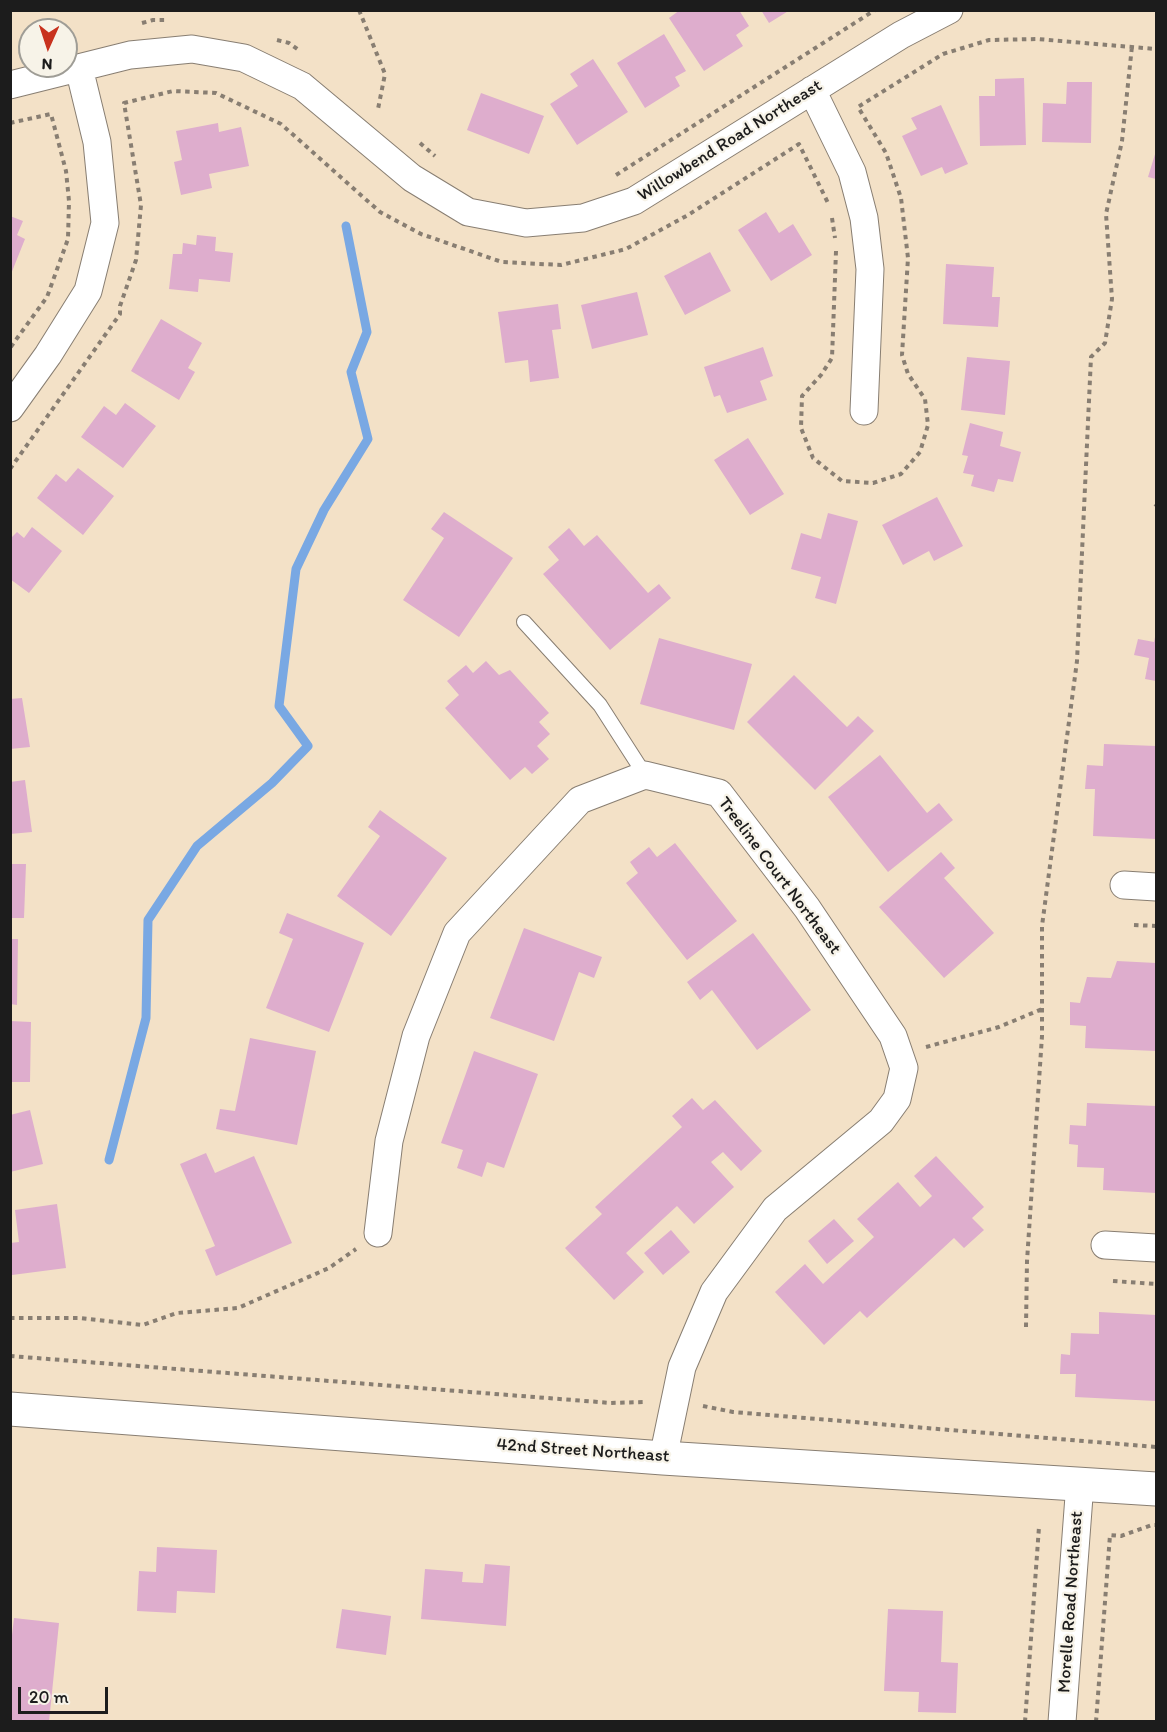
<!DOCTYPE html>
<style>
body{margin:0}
#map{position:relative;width:1167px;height:1732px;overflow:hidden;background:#f3e1c7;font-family:Itim,sans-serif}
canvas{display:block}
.frame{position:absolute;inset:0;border:12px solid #1c1c1c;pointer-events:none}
.north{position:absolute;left:18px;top:18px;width:60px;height:60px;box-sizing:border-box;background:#f7f3e8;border:2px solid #9f9d96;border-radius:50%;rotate:183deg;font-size:16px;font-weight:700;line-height:24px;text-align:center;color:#1c1c1c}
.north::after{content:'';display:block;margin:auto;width:21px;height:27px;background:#c8321e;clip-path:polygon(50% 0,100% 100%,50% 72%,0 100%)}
.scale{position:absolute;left:18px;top:1687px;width:90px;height:27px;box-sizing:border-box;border:3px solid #1c1c1c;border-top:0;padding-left:8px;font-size:18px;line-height:21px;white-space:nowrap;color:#1c1c1c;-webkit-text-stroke:4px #f7f3e8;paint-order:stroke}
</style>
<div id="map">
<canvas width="1167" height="1732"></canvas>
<div class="frame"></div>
<div class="north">N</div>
<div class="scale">20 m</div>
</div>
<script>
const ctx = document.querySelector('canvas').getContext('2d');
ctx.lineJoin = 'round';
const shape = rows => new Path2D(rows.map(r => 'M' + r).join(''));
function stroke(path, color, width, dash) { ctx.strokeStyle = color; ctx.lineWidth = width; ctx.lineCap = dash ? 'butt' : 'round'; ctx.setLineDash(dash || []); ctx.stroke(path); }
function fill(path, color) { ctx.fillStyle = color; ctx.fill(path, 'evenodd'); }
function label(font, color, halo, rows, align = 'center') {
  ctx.font = font + ' Itim,sans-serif'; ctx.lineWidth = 4.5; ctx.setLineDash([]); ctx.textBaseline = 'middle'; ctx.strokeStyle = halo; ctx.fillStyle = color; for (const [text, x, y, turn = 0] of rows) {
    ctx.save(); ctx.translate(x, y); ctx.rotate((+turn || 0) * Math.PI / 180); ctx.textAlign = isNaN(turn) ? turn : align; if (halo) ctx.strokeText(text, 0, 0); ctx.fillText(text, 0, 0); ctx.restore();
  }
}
const stream = shape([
 [109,1160,146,1018,148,920,197,846,272,783,308,746,279,706,296,569,324,510,368,439,351,372,367,332,346,226]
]);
const building = shape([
 [680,10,739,10,749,26,736,35,743,46,704,71,669,18],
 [761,10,790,10,769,23],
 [664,34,686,71,675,77,680,86,645,108,617,63],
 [593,59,628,112,577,145,550,104,578,86,570,74],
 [1024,78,1026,145,980,146,979,96,995,96,995,79],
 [1067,82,1092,82,1091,143,1042,142,1043,103,1066,104],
 [481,93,544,116,529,154,467,130],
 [941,105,968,164,945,174,942,167,921,176,902,136,917,129,911,118],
 [218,123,219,132,241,127,249,166,209,174,212,188,181,195,174,162,182,160,176,131],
 [1156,151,1156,179,1148,177],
 [766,212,779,233,793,224,812,255,771,281,738,230],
 [10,216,23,221,17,235,25,239,11,274],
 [197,235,216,237,215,251,233,253,230,282,199,279,198,292,169,289,173,254,182,254,183,243,196,245],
 [710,252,731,291,685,315,664,276],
 [946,264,994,267,992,297,1000,297,998,327,943,324],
 [637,292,648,335,592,349,581,305],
 [558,304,561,329,552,330,559,378,530,382,528,360,505,363,498,312],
 [161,319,202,343,188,368,195,372,179,400,131,371],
 [763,347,773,376,760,381,767,400,727,413,720,395,714,397,704,367],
 [967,357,1010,361,1005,415,961,410],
 [125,403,156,426,123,468,81,437,104,406,116,415],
 [970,423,1003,432,1000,446,1021,452,1013,482,998,479,994,492,971,486,974,475,963,473,968,456,962,455],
 [748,438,784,494,750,515,714,460],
 [78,468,114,496,83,535,37,498,56,474,66,482],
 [937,497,963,546,934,561,929,551,903,565,882,525],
 [444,512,513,558,459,637,403,600,444,538,431,529],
 [828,513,858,521,836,604,815,598,821,577,791,569,801,533,821,539],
 [32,527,62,551,29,593,10,579,10,539,17,532,24,538],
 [569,528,584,546,597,535,648,593,659,584,671,598,610,650,543,574,559,560,548,547],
 [1155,637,1156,637,1156,681,1145,679,1149,658,1134,655,1138,639,1154,642],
 [659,638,752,664,734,730,640,704],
 [486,661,499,675,510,670,549,713,539,722,550,734,537,746,549,759,532,774,525,767,510,780,445,708,459,695,447,681,466,665,473,673],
 [794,675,847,727,858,716,874,731,815,790,747,722],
 [22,698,30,747,10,749,10,699],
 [1104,744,1156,746,1156,839,1093,836,1095,789,1085,789,1087,765,1103,766],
 [880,755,927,813,939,803,953,820,888,872,828,797],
 [25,780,32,832,10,834,10,782],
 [380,810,447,858,391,936,337,896,380,836,368,827],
 [675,843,737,921,687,960,626,883,638,873,630,862,649,847,657,857],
 [941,852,955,868,944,878,994,933,944,978,879,907],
 [10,864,26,864,24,918,10,918],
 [287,913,364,943,329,1032,266,1008,293,939,279,933],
 [524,928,602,957,594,978,579,972,554,1041,490,1018],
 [753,933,811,1010,757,1050,712,990,700,1000,687,982],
 [10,939,18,939,17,1005,10,1004],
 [1117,961,1156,963,1156,1051,1085,1048,1086,1026,1070,1025,1070,1002,1080,1003,1087,977,1111,978],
 [10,1021,31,1022,30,1082,10,1082],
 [250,1038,316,1051,297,1145,216,1129,220,1109,235,1111],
 [474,1051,538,1074,504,1168,487,1162,482,1177,457,1168,463,1150,441,1143],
 [692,1098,703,1110,715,1100,762,1151,741,1171,723,1152,711,1162,734,1187,694,1224,677,1206,626,1253,644,1272,614,1300,565,1248,602,1214,595,1207,682,1127,672,1116],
 [1087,1103,1156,1106,1156,1193,1103,1190,1104,1168,1077,1167,1078,1145,1069,1144,1070,1125,1086,1126],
 [30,1110,43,1164,10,1172,10,1115],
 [206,1153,215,1173,254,1156,292,1243,216,1276,205,1250,215,1246,180,1164],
 [936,1156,984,1207,972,1218,984,1230,964,1248,954,1238,867,1318,860,1311,824,1345,775,1292,805,1264,823,1284,874,1237,857,1219,898,1182,920,1207,932,1196,914,1176],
 [57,1204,66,1268,12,1275,10,1243,19,1242,15,1210],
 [834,1219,854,1241,827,1264,808,1241],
 [671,1230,690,1252,663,1275,644,1253],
 [1099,1312,1156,1315,1156,1401,1075,1397,1076,1374,1060,1374,1061,1354,1070,1355,1071,1333,1099,1334],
 [157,1547,217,1550,215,1593,177,1591,176,1613,137,1611,139,1571,156,1572],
 [485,1564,510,1566,506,1626,421,1619,425,1569,463,1572,462,1582,483,1583],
 [342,1609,391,1616,386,1655,336,1648],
 [888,1609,943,1611,941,1662,958,1663,956,1713,918,1712,919,1692,884,1691],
 [14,1618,59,1623,49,1722,10,1722,10,1652]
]);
const path = shape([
 [359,10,385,74,378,109],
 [142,23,153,20,167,20],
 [277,40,289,43,300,51],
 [10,123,51,114,66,171,69,201,68,239,47,297,10,348],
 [420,143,435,156],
 [616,175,875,10],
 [832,218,835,238],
 [836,251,832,358,821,375,802,396,801,428,813,458,842,481,873,483,901,474,920,452,928,425,925,399,908,374,902,355,908,258,901,198,886,153,858,107,943,54,989,40,1037,39,1156,49],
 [10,469,120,314,120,306,136,260,141,205,124,103,173,91,216,93,281,124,380,212,421,234,502,262,561,265,626,249,688,215,799,144,829,205],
 [1155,504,1156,505],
 [1134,925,1156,926],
 [926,1047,999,1027,1042,1009],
 [1113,1281,1156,1284],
 [10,1318,79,1318,143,1325,177,1313,238,1308,329,1268,356,1249],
 [1026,1327,1027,1261,1042,1036,1042,926,1077,661,1091,357,1105,343,1112,299,1106,214,1122,141,1132,46],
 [10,1356,611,1403,645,1402],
 [703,1406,733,1412,1156,1447],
 [1025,1722,1039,1527],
 [1096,1722,1110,1535,1121,1536,1152,1525,1156,1525]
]);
const service = shape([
 [524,622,600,705,645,775]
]);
const minor = shape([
 [10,85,130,55,192,49,244,58,302,86,412,178,468,212,526,223,583,218,634,201,901,35,949,10],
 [812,90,852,172,864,218,870,269,864,411],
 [10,408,48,355,88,291,105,223,97,142,79,68],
 [1124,885,1156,887],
 [378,1233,389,1141,416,1036,457,933,580,800,645,775,719,793,807,908,893,1036,904,1068,897,1099,881,1121,775,1209,714,1292,682,1367,663,1458],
 [1105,1245,1156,1248],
 [1062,1722,1080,1483]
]);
const tertiary = shape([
 [10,1409,663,1458,1156,1489]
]);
const streetNames = [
 ["Willowbend Road Northeast",730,141,-32],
 ["Treeline Court Northeast",779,876,53],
 ["42nd Street Northeast",583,1451,4],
 ["Morelle Road Northeast",1071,1602,-86]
];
stroke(stream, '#79a8e3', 9);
fill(building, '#deadcd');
stroke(service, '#887e72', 16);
stroke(minor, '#887e72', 29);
stroke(tertiary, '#887e72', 35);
stroke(path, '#887e72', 4, [4.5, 4.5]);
stroke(service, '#fff', 14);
stroke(minor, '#fff', 27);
stroke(tertiary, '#fff', 33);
label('18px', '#1c1c1c', '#f7f3e8', streetNames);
</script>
